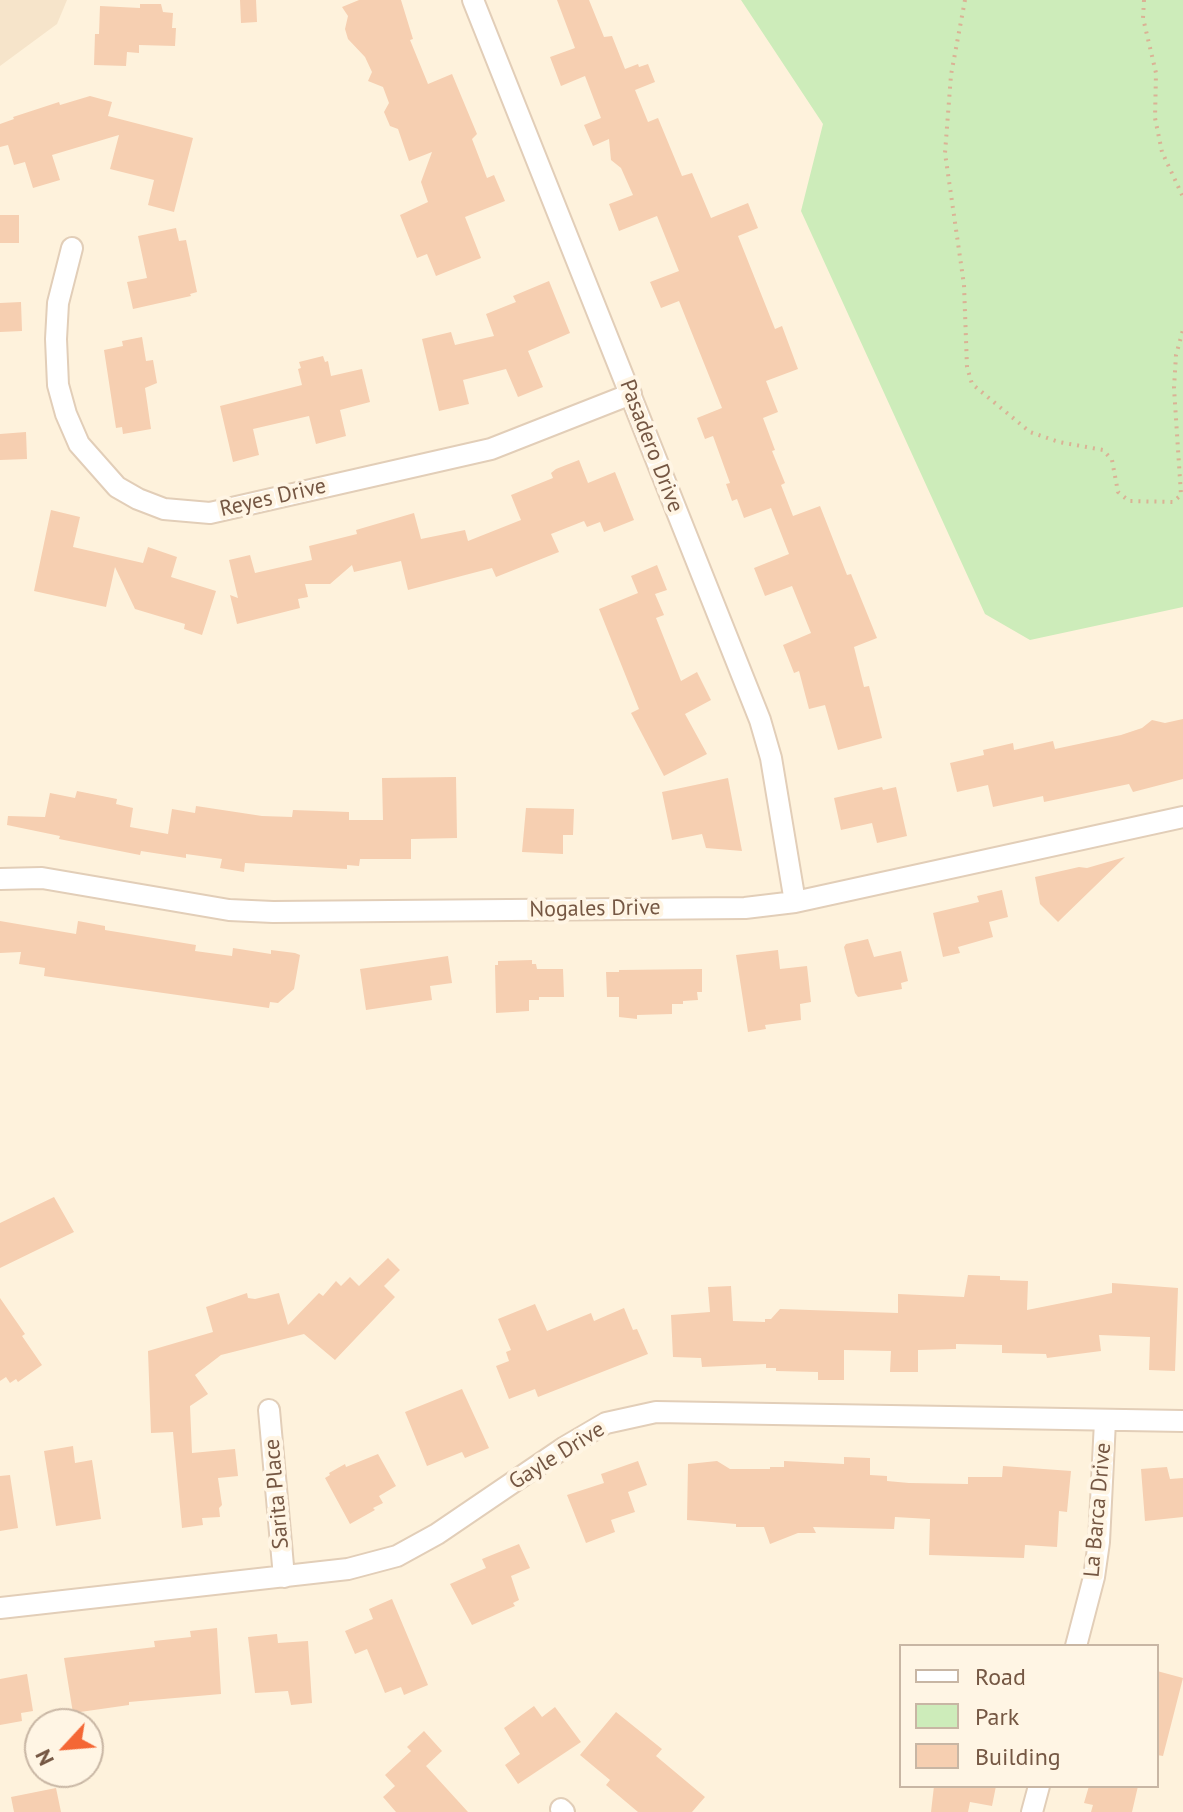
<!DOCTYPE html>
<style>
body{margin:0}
#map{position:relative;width:1183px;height:1812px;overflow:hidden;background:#fef2dc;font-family:"PT Sans",sans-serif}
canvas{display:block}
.legend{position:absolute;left:899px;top:1644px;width:260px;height:144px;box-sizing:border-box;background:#fff5e4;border:2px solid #c8b6a4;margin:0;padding:10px 14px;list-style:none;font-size:24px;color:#755743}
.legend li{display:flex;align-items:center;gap:16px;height:40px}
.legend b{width:40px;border:2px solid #c8b6a4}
.north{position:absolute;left:24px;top:1708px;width:80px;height:80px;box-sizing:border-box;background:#fff5e4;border:2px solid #c8b6a4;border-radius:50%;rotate:244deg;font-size:22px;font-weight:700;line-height:32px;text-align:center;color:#755743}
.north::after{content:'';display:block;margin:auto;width:28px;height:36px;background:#f46735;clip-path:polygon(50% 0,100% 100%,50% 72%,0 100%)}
</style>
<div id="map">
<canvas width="1183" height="1812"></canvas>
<ul class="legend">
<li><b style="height:10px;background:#fff"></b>Road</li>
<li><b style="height:22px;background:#cdecba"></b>Park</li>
<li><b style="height:22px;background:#f6cfb1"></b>Building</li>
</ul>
<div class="north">N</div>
</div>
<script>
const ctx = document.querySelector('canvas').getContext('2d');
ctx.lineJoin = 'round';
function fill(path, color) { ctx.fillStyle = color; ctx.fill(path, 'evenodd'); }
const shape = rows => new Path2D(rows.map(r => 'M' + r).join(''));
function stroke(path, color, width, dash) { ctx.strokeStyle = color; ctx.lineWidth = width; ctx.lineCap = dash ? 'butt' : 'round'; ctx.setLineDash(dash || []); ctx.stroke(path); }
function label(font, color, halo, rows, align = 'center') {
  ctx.font = font + ' "PT Sans",sans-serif'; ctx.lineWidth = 8; ctx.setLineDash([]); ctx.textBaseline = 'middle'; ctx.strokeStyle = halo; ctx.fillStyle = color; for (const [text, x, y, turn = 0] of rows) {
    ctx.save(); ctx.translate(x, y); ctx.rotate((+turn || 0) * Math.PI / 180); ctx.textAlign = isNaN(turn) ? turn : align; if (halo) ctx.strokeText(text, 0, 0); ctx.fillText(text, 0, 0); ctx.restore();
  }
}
const residential = shape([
 [0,0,67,0,57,24,0,66]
]);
const green = shape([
 [741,0,1183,0,1183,607,1030,640,985,614,801,211,823,124]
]);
const building = shape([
 [240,0,256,0,257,22,241,23],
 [359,0,401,0,413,39,410,40,428,84,452,74,477,134,472,139,487,178,494,175,505,201,465,217,481,258,436,276,427,254,417,258,400,215,428,202,421,182,432,152,409,161,398,129,390,126,384,112,389,103,383,87,368,81,372,72,365,57,348,39,345,29,348,16,342,7],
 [557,0,589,0,604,37,612,36,625,69,638,64,639,67,648,64,655,82,635,90,648,122,658,118,682,176,692,173,711,218,748,203,758,228,738,236,775,329,782,326,798,369,766,381,778,412,763,418,775,450,772,451,785,483,781,485,793,516,820,506,847,575,851,574,877,638,854,647,864,687,869,686,882,738,838,750,825,705,809,709,799,671,794,673,783,645,811,633,792,586,765,596,754,568,789,554,771,508,744,518,737,499,732,501,726,484,730,483,713,436,705,439,697,418,722,408,679,301,661,308,650,282,679,271,657,216,619,231,609,204,633,195,621,168,611,160,609,139,593,146,584,125,601,118,585,76,561,86,550,57,575,48],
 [140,4,161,4,163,12,173,13,172,28,176,28,175,46,139,45,139,53,127,52,126,66,94,65,95,34,99,34,100,6,140,8],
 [90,96,112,102,108,116,193,138,174,212,148,205,154,180,110,169,119,135,52,155,60,180,33,188,25,162,14,165,8,145,0,147,0,124,14,119,13,117,59,102,60,105],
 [0,215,19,215,19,243,0,243],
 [176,228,179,241,186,240,197,292,190,294,191,296,133,309,127,282,147,278,138,236],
 [549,281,570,333,528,351,543,387,518,397,506,369,463,380,469,404,439,411,422,339,451,332,455,345,494,336,486,314,516,302,513,296],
 [21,302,22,331,0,332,0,303],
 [142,337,146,361,153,360,157,383,145,388,151,429,123,434,122,427,116,428,104,350,123,346,122,341],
 [323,356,325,362,328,361,331,376,362,369,370,402,340,410,346,436,316,444,309,416,253,429,259,455,233,462,220,406,302,385,298,369,301,368,299,362],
 [26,432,27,459,0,460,0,434],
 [579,460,588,483,615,472,634,520,604,532,600,522,587,527,584,521,551,534,559,552,496,577,492,568,408,590,401,561,354,572,352,565,330,584,305,584,308,597,298,599,300,608,237,624,230,595,238,598,229,560,250,555,255,573,312,560,309,546,357,534,356,530,414,513,421,539,465,530,468,541,521,520,511,495,553,478,551,473,556,469],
 [51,510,80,517,73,547,143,563,148,547,177,557,171,577,216,591,202,635,184,629,185,624,135,609,115,567,106,607,34,591],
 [657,565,667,590,655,594,664,615,656,618,681,681,697,672,711,700,685,714,707,754,664,776,631,713,639,709,599,609,638,593,631,576],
 [1183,719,1183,779,1133,792,1129,784,1044,802,1043,796,993,807,988,785,957,792,950,763,984,755,983,750,1013,743,1014,750,1053,741,1055,749,1121,735,1142,728,1152,720,1165,723],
 [456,777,457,838,411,839,411,859,360,859,359,866,347,865,347,869,245,863,244,872,220,868,222,859,186,854,186,858,141,851,140,855,59,839,60,836,7,825,8,816,45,817,50,793,75,798,77,791,117,799,116,804,133,808,130,827,168,834,172,809,195,813,196,806,262,816,292,817,293,810,349,812,349,820,383,820,382,778],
 [728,778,742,851,706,848,702,834,672,840,662,792],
 [882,787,883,790,896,787,907,836,877,843,872,823,841,830,834,798],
 [526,808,574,809,573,835,563,835,563,854,522,852],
 [1125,857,1058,922,1040,904,1035,877,1079,867,1087,868],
 [1002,890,1008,917,989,922,993,937,958,947,960,953,943,957,933,913,979,902,977,896],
 [0,921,76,934,78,921,105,926,105,930,196,945,195,951,232,956,233,948,271,954,271,950,295,953,300,955,294,989,278,1003,270,1002,269,1008,44,976,45,968,19,964,21,952,0,953],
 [868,939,874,957,901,951,908,981,901,983,902,989,858,997,855,993,844,947,846,944],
 [778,950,780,969,807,966,811,1002,800,1004,801,1020,765,1025,766,1029,748,1032,736,955],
 [448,956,452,983,430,986,432,1000,366,1010,360,969],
 [532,960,532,964,536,964,537,969,563,969,564,997,539,997,539,1000,529,1000,529,1011,496,1013,495,965,498,965,498,961],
 [702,969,702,992,697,992,698,1000,683,1001,683,1004,672,1004,672,1014,637,1015,637,1019,619,1017,619,997,607,997,606,972,619,972,619,970],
 [54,1197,74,1232,0,1268,0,1223],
 [388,1258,400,1270,384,1286,395,1297,335,1360,304,1334,221,1355,195,1375,208,1394,190,1406,192,1453,235,1449,238,1476,218,1478,222,1505,219,1508,220,1517,202,1518,203,1525,182,1528,173,1432,151,1433,148,1351,213,1332,206,1307,247,1293,248,1298,255,1299,279,1293,288,1325,319,1293,323,1296,336,1281,341,1286,350,1277,359,1286],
 [968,1275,1000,1276,1000,1280,1028,1281,1027,1310,1112,1293,1112,1283,1178,1288,1175,1371,1149,1370,1150,1337,1099,1335,1101,1351,1047,1358,1046,1354,1002,1353,1002,1345,956,1344,956,1349,918,1350,918,1372,890,1372,891,1351,844,1350,844,1380,818,1380,818,1372,776,1371,776,1368,766,1368,766,1364,702,1367,701,1358,673,1357,671,1315,710,1312,708,1287,731,1286,733,1321,765,1322,765,1319,771,1319,780,1309,898,1313,898,1294,964,1297],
 [0,1298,25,1334,22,1336,42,1365,18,1382,16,1379,10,1383,6,1377,0,1381],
 [535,1304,547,1331,591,1313,594,1321,624,1308,633,1330,637,1329,648,1354,538,1397,535,1389,509,1399,496,1366,509,1361,506,1352,511,1350,498,1319],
 [462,1389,489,1448,465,1458,462,1452,427,1466,405,1412],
 [73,1446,75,1463,92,1460,101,1519,56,1526,44,1451],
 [378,1454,396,1486,379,1496,383,1503,373,1508,375,1510,350,1524,325,1478,330,1475,329,1473,345,1464,346,1467],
 [844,1457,870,1458,870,1475,887,1476,887,1481,909,1483,968,1484,968,1477,1002,1477,1003,1466,1071,1471,1067,1512,1059,1511,1057,1547,1025,1545,1024,1558,929,1555,930,1519,895,1517,894,1529,813,1527,816,1533,798,1533,770,1544,764,1527,736,1527,736,1524,687,1520,688,1464,717,1461,730,1469,770,1469,770,1467,784,1467,784,1461,844,1464],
 [638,1461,647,1485,628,1492,635,1512,611,1520,615,1532,586,1543,567,1495,604,1483,601,1474],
 [1167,1467,1170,1479,1183,1478,1183,1517,1145,1521,1141,1469],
 [10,1475,18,1528,0,1531,0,1476],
 [519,1544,530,1568,511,1576,519,1600,513,1603,515,1606,472,1625,450,1584,486,1568,482,1559],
 [392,1599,428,1685,404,1695,401,1687,385,1693,367,1649,355,1654,345,1631,373,1619,369,1609],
 [217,1628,221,1694,129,1702,129,1705,73,1713,64,1658,155,1647,154,1641,191,1637,190,1631],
 [277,1634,278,1643,308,1641,312,1703,291,1705,288,1691,255,1693,248,1637],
 [1157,1671,1183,1678,1163,1756,1157,1755],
 [27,1674,33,1711,21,1713,22,1721,0,1725,0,1679],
 [534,1706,542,1717,555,1707,581,1742,518,1784,505,1765,520,1754,504,1728],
 [616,1712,662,1749,656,1756,705,1797,692,1812,638,1812,606,1785,610,1780,580,1755],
 [424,1731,442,1751,426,1766,468,1812,396,1812,383,1797,395,1786,385,1775,411,1751,407,1747],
 [934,1786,996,1786,992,1806,970,1802,968,1812,931,1812],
 [1089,1786,1138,1786,1132,1812,1091,1812,1093,1805,1084,1803],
 [56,1788,61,1812,14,1812,11,1797]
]);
const path = shape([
 [965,0,951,75,945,153,964,285,967,367,972,384,1030,432,1059,442,1103,450,1112,460,1118,492,1129,501,1173,502,1181,495,1174,388,1176,355,1183,330],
 [1144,0,1143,18,1156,73,1155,118,1162,152,1183,197]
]);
const street = shape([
 [473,0,760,720,771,758,795,902],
 [72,248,58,303,56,339,58,385,66,414,79,444,117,487,138,499,164,509,210,513,491,449,631,394],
 [0,879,42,878,229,910,273,912,745,908,795,902,1183,817],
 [269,1410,284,1577],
 [0,1608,348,1569,397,1556,437,1534,565,1447,606,1423,656,1412,1183,1421],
 [1076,1646,1094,1577,1099,1542,1105,1421],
 [561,1809,564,1812],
 [1032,1812,1039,1786]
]);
const streetNames = [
 ["Pasadero Drive",651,446,69],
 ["Reyes Drive",273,498,-13],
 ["Nogales Drive",595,909,-1],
 ["Gayle Drive",557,1456,-32],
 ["Sarita Place",277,1494,-95],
 ["La Barca Drive",1098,1510,-85]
];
fill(residential, '#f6e4ca');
fill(green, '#cdecba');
fill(building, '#f6cfb1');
stroke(street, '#e2ceb8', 24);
stroke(path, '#dab295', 4, [2, 6]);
stroke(street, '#fff', 20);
label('22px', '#755743', '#fff5e4', streetNames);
</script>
